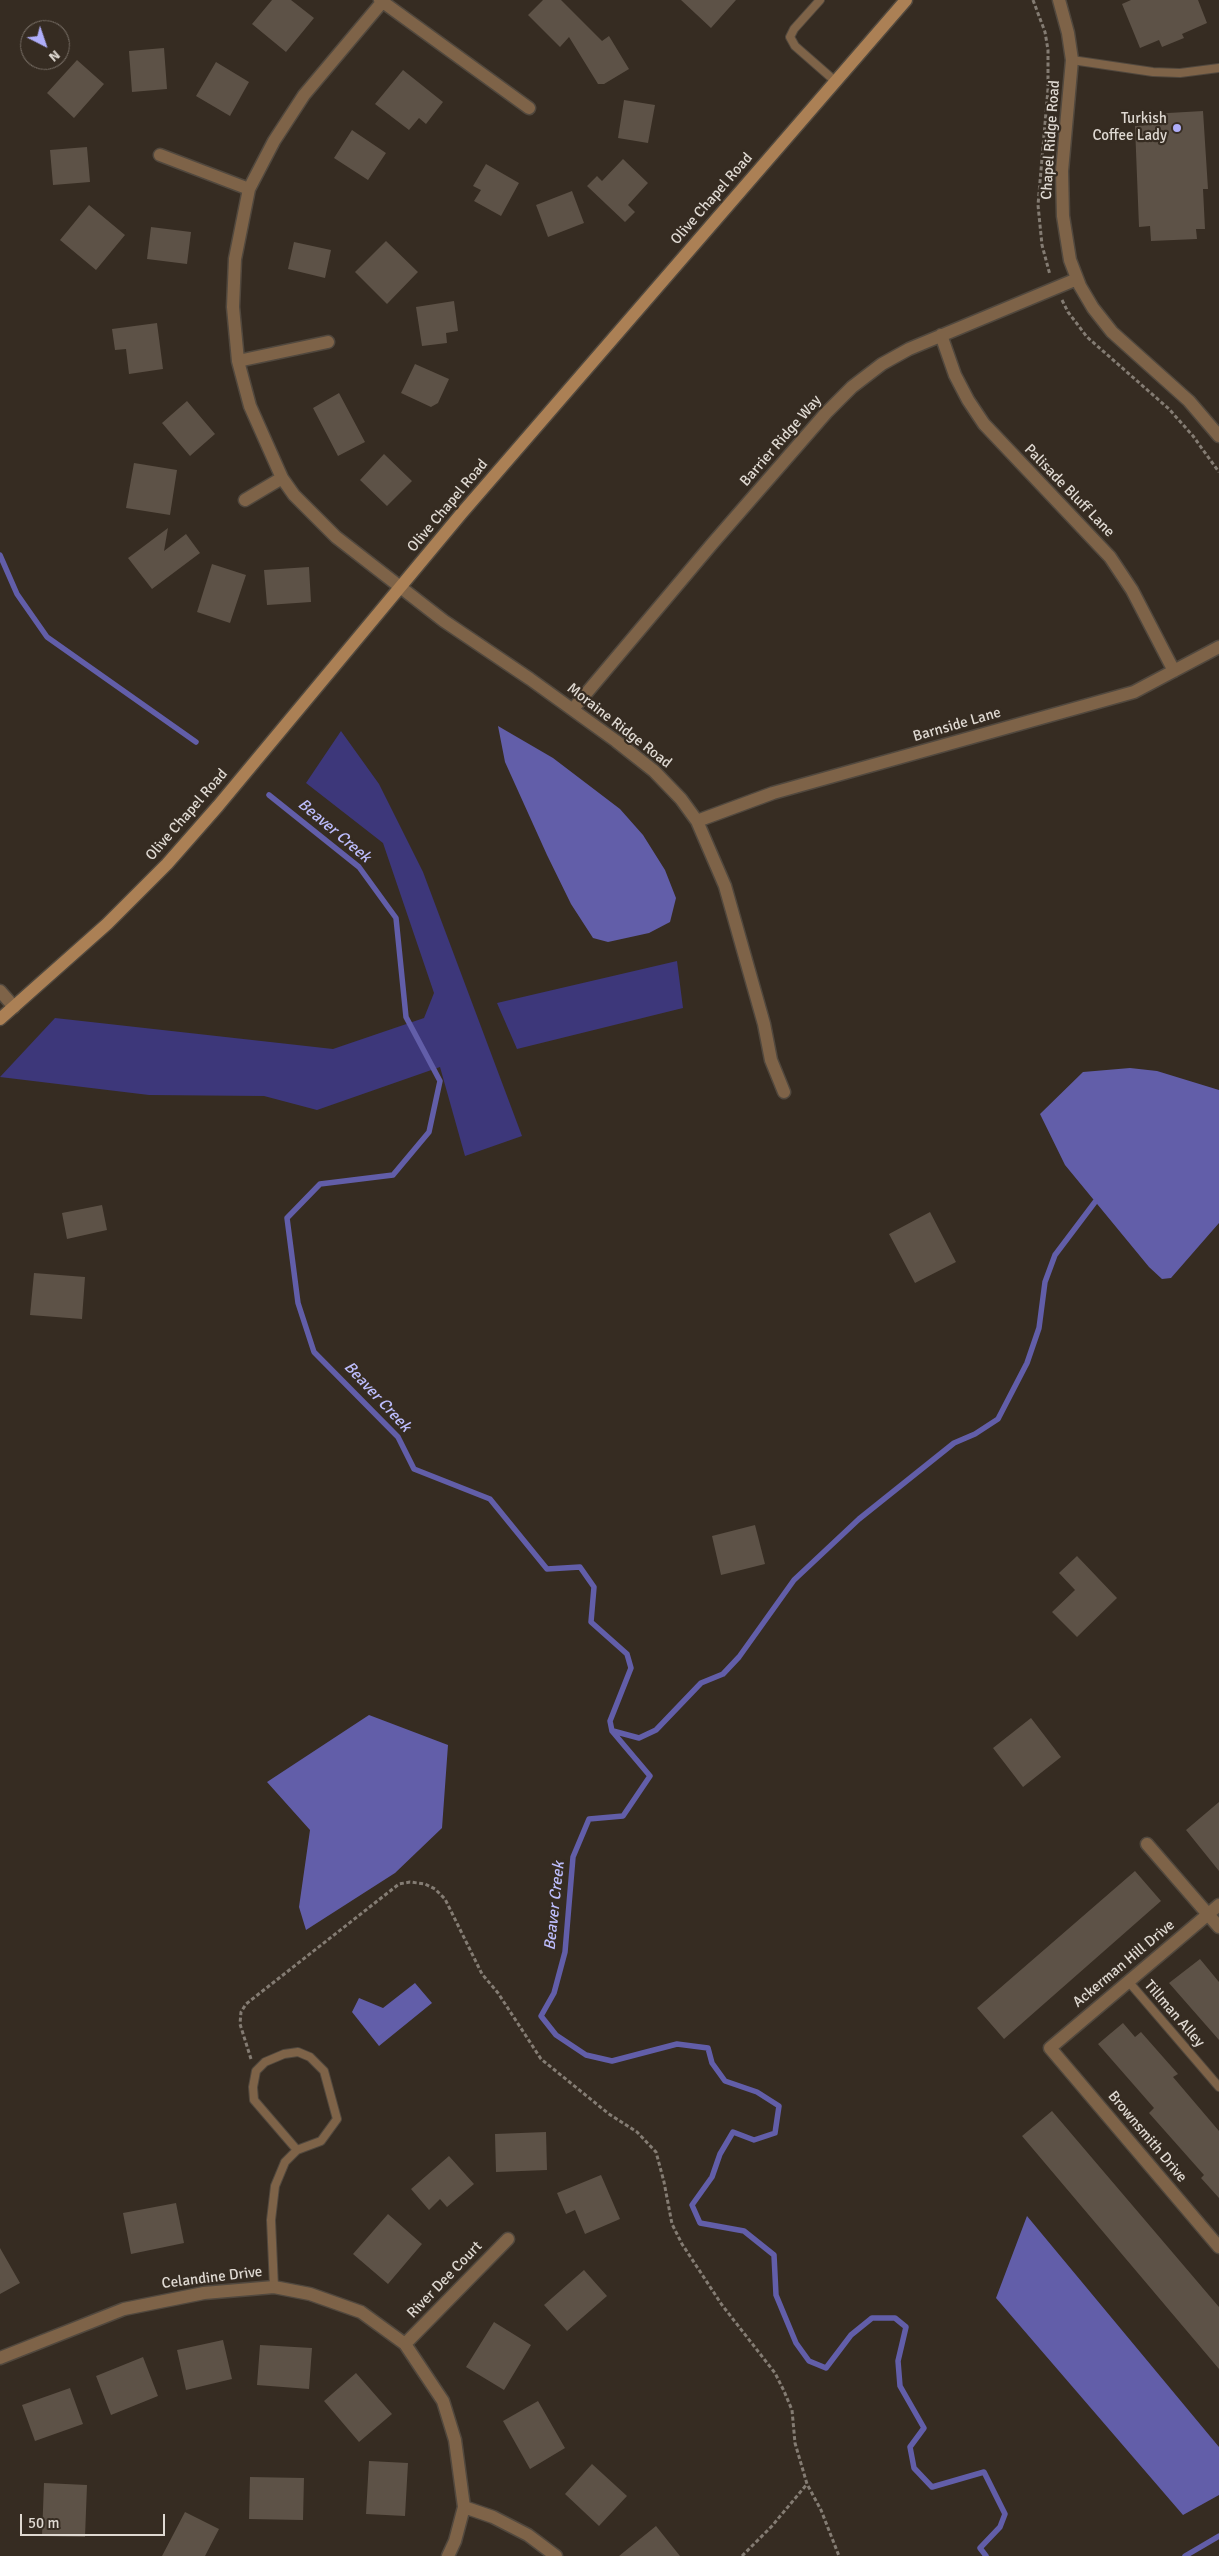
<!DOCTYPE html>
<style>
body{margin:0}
#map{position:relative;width:1219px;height:2556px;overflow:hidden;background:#362c22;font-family:Signika,sans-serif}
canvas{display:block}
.north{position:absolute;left:20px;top:20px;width:50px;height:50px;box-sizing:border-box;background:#362c22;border:1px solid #7a7168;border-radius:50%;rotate:139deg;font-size:14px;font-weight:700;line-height:20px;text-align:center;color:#dfd9d2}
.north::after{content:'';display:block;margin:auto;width:18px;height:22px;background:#afaefa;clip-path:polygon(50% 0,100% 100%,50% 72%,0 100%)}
.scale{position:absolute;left:20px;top:2514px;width:145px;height:22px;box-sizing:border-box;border:2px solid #dfd9d2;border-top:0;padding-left:6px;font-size:15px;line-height:18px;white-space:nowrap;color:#dfd9d2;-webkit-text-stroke:4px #362c22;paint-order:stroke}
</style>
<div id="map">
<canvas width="1219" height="2556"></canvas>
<div class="north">N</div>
<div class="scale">50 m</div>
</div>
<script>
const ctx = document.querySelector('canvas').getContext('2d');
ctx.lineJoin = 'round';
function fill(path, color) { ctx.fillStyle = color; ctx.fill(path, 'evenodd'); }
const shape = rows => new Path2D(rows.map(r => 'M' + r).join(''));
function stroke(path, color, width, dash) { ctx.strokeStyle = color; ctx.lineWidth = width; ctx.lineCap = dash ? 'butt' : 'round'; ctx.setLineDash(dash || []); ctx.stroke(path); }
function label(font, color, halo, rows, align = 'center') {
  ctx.font = font + ' Signika,sans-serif'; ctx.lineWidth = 4.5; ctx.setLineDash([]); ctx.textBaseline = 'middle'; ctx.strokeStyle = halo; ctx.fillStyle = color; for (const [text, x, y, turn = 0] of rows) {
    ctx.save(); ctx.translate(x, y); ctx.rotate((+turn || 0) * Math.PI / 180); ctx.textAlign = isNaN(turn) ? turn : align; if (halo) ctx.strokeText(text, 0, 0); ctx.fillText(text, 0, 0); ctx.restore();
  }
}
const green = shape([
 [341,731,379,784,423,872,522,1136,465,1156,440,1067,317,1110,264,1096,149,1095,0,1077,55,1018,333,1049,424,1018,434,993,383,843,306,783],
 [677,961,683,1008,517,1049,497,1003]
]);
const water = shape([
 [498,726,553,758,620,809,643,835,665,870,676,898,670,922,649,933,608,942,593,938,571,904,547,855,505,762],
 [1130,1068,1157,1071,1219,1090,1219,1223,1171,1278,1162,1279,1149,1267,1065,1165,1040,1114,1083,1072],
 [369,1715,448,1745,442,1828,395,1873,306,1930,299,1907,310,1830,267,1782],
 [415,1983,432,2003,379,2046,352,2012,359,1998,383,2008],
 [1027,2216,1219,2447,1219,2495,1183,2515,996,2298]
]);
const stream = shape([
 [0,555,17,594,47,637,196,742],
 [269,795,359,867,396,918,406,1017,440,1081,429,1132,393,1175,320,1184,287,1218,298,1303,314,1352,398,1437,414,1469,490,1499,547,1569,580,1567,594,1587,591,1622,627,1654,631,1668,610,1721,612,1731,650,1776,623,1816,589,1819,573,1857,565,1952,554,1993,541,2016,556,2035,586,2055,612,2061,677,2044,708,2048,712,2063,725,2081,757,2092,779,2106,775,2133,754,2140,733,2132,720,2154,712,2177,692,2205,700,2223,744,2231,774,2255,776,2295,796,2343,809,2361,826,2368,851,2335,872,2318,895,2318,906,2327,898,2361,900,2386,924,2428,910,2447,914,2468,932,2487,984,2472,1005,2514,1000,2527,980,2548,986,2556],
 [613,1731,639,1738,656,1730,701,1683,723,1674,739,1657,794,1580,859,1519,954,1443,975,1434,998,1419,1027,1363,1039,1328,1045,1282,1055,1255,1095,1202],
 [1185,2556,1219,2536]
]);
const building = shape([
 [272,0,291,0,314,18,286,52,252,24],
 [543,0,561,0,602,41,609,36,629,69,604,84,598,84,569,37,560,47,528,15],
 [681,0,736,0,711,28],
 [1131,0,1198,0,1207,23,1182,34,1184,38,1162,47,1159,40,1140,48,1122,4],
 [164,48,167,89,132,92,129,51],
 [77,60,104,84,74,118,47,93],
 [216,62,249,82,230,116,196,96],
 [403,70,443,102,426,124,419,118,409,130,375,104],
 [624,100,655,105,648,143,618,138],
 [1203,111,1208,189,1203,189,1205,229,1196,229,1197,239,1151,241,1150,226,1139,227,1135,126,1151,125,1151,114],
 [352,130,386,153,368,180,334,158],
 [87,147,90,182,53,185,50,150],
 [623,159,648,183,628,205,635,212,625,222,587,186,597,176,602,181],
 [486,164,519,183,501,216,474,201,481,190,473,186],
 [572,191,584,223,548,237,536,205],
 [89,205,125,235,96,270,60,240],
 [151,227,191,232,187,264,147,259],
 [386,241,418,272,387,304,355,272],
 [294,242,331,250,325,278,288,269],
 [454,301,458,331,446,333,447,343,422,346,416,307],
 [157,323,163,369,129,374,126,349,115,350,112,329],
 [415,364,449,379,438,403,431,407,401,393],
 [339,393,365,442,338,456,313,408],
 [187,401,215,434,190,456,162,423],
 [384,454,412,481,387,506,360,480],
 [134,463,177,470,170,515,126,508],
 [168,528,164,551,186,534,200,553,152,589,128,558],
 [212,564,246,575,230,623,197,612],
 [309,567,311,602,267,605,264,570],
 [102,1205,107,1230,67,1239,62,1213],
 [930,1212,956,1262,915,1283,889,1234],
 [34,1273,85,1277,82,1319,30,1315],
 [755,1525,765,1564,721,1575,712,1536],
 [1077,1556,1117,1598,1077,1637,1052,1612,1075,1590,1059,1573],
 [1031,1718,1061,1757,1023,1787,993,1748],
 [1219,1802,1219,1871,1186,1830],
 [1135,1871,1161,1901,1004,2039,977,2008],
 [1200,1959,1219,1982,1219,2040,1169,1983],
 [1123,2023,1135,2037,1141,2032,1178,2074,1173,2077,1219,2131,1219,2198,1201,2178,1204,2175,1149,2113,1154,2108,1098,2044],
 [1052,2111,1219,2307,1219,2369,1022,2136],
 [546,2132,547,2170,496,2172,495,2134],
 [449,2156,474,2184,447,2207,440,2199,429,2210,411,2189],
 [601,2175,620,2219,585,2234,575,2210,566,2214,557,2193],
 [176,2203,184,2243,131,2254,123,2213],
 [388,2214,422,2244,388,2284,353,2254],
 [0,2248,20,2283,0,2294],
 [584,2270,607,2296,567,2331,544,2305],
 [494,2322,531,2345,504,2390,466,2367],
 [223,2340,232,2379,186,2390,177,2350],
 [260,2345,312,2348,309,2389,257,2385],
 [143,2357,158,2396,111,2415,96,2376],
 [356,2373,392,2414,359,2442,324,2401],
 [70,2388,83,2424,35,2441,22,2405],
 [538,2401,565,2448,530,2469,503,2421],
 [369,2461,408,2463,405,2516,366,2514],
 [592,2464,627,2496,599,2526,565,2494],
 [250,2477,304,2478,303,2520,249,2519],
 [44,2483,87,2485,85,2537,42,2536],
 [185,2512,219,2529,205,2556,162,2556],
 [656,2526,680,2556,619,2556]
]);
const path = shape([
 [1033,0,1045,32,1048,50,1048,89,1038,205,1042,245,1050,275],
 [1062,300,1068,312,1087,337,1169,409,1193,436,1219,472],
 [251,2059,240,2024,241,2012,246,2004,399,1884,410,1882,425,1884,435,1889,445,1899,482,1974,498,1993,541,2059,609,2114,637,2132,656,2152,664,2182,672,2224,682,2244,722,2305,775,2373,784,2391,792,2410,795,2443,807,2484,821,2510,839,2556],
 [742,2556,772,2526,807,2484]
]);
const lane = shape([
 [820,0,794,29,790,37,795,46,835,81],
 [1072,60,1153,72,1180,73,1219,68],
 [1128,1981,1219,2087],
 [274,2287,271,2220,275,2186,285,2162,297,2150,321,2141,337,2119,324,2071,310,2057,298,2052,284,2054,265,2062,256,2071,253,2087,254,2100,297,2150]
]);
const street = shape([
 [380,0,529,108],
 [384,0,304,95,274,141,249,189,235,259,233,307,238,361,250,406,282,478,294,495,336,537,444,621,530,679,616,741,654,771,681,799,697,821,725,886,764,1024,771,1060,784,1092],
 [1059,0,1068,33,1072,60,1062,171,1063,216,1070,260,1080,286,1093,308,1112,332,1189,401,1219,436],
 [160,155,249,189],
 [941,335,955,375,968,400,984,424,1110,557,1132,590,1174,671],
 [238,361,328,342],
 [245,500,282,478],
 [573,709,712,544,826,413,852,387,882,364,909,349,1077,279],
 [697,821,773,793,1134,692,1219,647],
 [0,991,14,1007],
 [1147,1844,1219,1927],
 [1219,1905,1050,2048,1219,2247],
 [405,2344,508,2239],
 [0,2358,124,2309,204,2293,274,2287,310,2294,361,2312,405,2344,443,2401,455,2440,464,2507,455,2541,448,2556],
 [464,2507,493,2517,528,2535,556,2556]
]);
const secondary = shape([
 [0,1019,107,924,167,864,218,806,461,514,906,0]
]);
const markers = [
 [1177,128,5,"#afaefa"]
];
const poiNames = [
 ["Turkish",1167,119],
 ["Coffee Lady",1167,136]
];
const streetNames = [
 ["Chapel Ridge Road",1051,140,-86],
 ["Olive Chapel Road",712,199,-49],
 ["Barrier Ridge Way",781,441,-49],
 ["Palisade Bluff Lane",1069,491,46],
 ["Olive Chapel Road",448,506,-50],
 ["Barnside Lane",957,725,-16],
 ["Moraine Ridge Road",619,726,38],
 ["Olive Chapel Road",187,815,-49],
 ["Ackerman Hill Drive",1124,1964,-40],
 ["Tillman Alley",1174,2014,49],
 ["Brownsmith Drive",1147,2137,50],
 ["Celandine Drive",212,2278,-7],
 ["River Dee Court",445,2280,-46]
];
const waterNames = [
 ["Beaver Creek",334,831,40],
 ["Beaver Creek",377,1397,47],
 ["Beaver Creek",555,1906,-84]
];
fill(green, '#3d377a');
fill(water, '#625ea9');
stroke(stream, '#625ea9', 5.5);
fill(building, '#5d5247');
stroke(lane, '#51483e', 10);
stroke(street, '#51483e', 15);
stroke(secondary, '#51483e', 15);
stroke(path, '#847c73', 3, [4, 2.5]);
stroke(lane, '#7e6348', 8);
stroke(street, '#7e6348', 12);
stroke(secondary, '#ab8055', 12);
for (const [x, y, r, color] of markers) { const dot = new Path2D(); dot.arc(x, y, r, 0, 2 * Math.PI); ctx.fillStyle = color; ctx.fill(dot); stroke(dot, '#362c22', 2); }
label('15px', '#dfd9d2', '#362c22', poiNames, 'right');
label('15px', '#dfd9d2', '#362c22', streetNames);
label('italic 16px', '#bcbcfb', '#362c22', waterNames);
</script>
